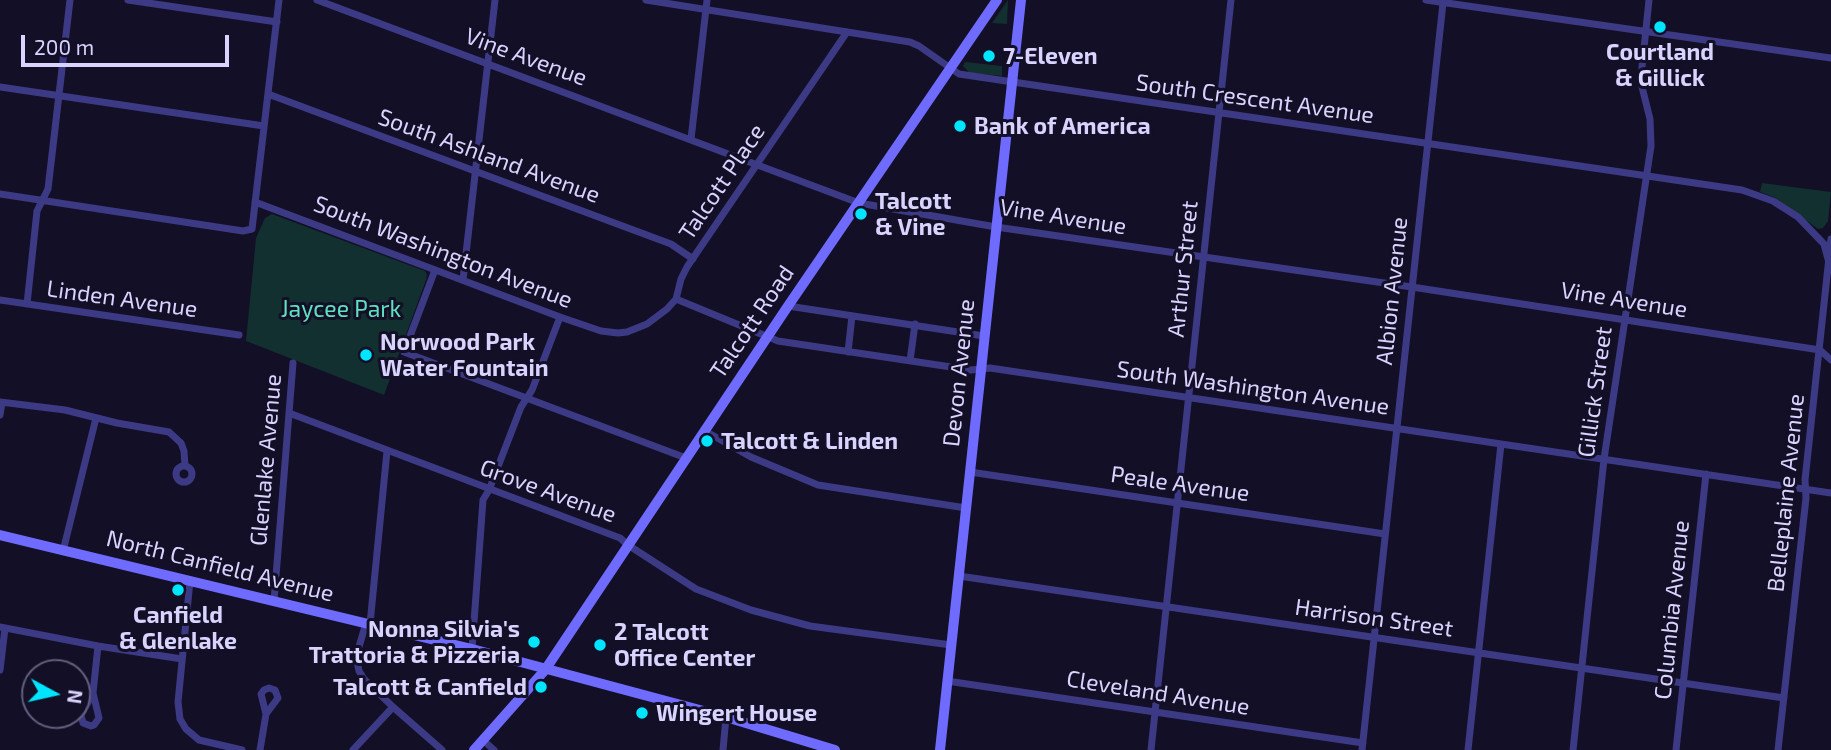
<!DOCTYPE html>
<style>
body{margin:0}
#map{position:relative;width:1831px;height:750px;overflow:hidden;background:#130f26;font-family:"Exo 2",sans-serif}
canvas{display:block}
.north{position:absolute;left:21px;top:659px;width:70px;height:70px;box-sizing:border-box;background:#130f26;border:2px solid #625e7d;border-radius:50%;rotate:98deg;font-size:19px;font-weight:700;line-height:28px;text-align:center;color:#d9d4ff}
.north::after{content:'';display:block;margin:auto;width:24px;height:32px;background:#00e5ff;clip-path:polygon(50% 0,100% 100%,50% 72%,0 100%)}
.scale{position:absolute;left:21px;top:35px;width:208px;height:32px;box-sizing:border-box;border:4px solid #d9d4ff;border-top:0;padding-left:9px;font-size:21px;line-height:24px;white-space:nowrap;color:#d9d4ff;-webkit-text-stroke:5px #130f26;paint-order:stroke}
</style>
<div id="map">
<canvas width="1831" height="750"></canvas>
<div class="north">N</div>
<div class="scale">200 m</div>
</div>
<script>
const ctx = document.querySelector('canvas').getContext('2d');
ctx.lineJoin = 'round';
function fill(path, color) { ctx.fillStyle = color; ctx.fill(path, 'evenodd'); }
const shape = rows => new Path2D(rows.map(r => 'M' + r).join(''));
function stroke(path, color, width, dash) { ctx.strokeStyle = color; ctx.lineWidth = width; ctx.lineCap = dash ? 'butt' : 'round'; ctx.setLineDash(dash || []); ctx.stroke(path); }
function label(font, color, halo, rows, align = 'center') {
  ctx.font = font + ' "Exo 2",sans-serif'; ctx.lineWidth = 6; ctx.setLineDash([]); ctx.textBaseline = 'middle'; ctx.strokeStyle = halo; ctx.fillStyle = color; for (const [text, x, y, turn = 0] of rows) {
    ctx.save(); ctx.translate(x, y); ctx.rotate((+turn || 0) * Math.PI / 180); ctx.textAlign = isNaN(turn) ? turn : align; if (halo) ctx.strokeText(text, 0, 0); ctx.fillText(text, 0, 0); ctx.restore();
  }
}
const green = shape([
 [1008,0,1007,24,992,23],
 [965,62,1002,66,1002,76,970,73,963,66],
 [1762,183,1831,192,1828,221,1823,228,1818,229,1774,197,1760,192],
 [272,214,425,271,427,275,426,280,384,395,246,341,256,238,265,218]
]);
const street = shape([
 [128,0,277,22],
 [317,0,859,203,996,227,1412,287,1820,350,1831,360],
 [646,0,910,42,919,46,959,74,1742,190,1773,201,1798,217,1824,244,1831,270],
 [1426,0,1831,58],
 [0,87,264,126],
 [268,94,671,244,693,259],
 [691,139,707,0],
 [0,194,243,231,252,229,279,0],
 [255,202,560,317,601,331,618,333,627,332,647,324,667,309,676,299,681,279,687,267,847,32],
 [435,270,404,352,686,458],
 [463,280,495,0],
 [676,299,778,341,971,370,990,368,1831,493],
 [0,300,239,335],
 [27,304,37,211,48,189,70,0],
 [788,306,984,336],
 [848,352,852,316],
 [910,361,915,324],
 [0,402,65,410,117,423,169,432,181,443,184,451,185,466],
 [289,413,620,538,628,545,696,589,751,610,810,626,951,645],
 [0,415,2,403],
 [705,431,751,457,818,485,966,508],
 '176 474a8 8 0 1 1 16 0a8 8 0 1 1-16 0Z',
 [970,472,1385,534],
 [63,551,96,418],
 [959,576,1784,698],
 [190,581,178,702,180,719,186,729,199,740,242,750],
 [274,601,293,363],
 [366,623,356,657,359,671,364,679,393,707,442,750],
 [370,624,387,451],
 [0,627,98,646,182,659],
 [472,649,483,500,489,490,521,407,532,390,560,317],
 [0,670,5,628],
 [947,681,1363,743],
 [93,693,99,718,94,725,91,726,83,723,81,715,93,693,98,646],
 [483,740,494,750],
 [260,750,266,714,278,698,275,690,269,688,264,690,261,694,266,714],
 [353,750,393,707],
 [723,750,726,717],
 [1151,750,1231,0],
 [1362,750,1443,3],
 [1468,750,1501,444],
 [1573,750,1604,459,1651,146,1650,119,1642,87,1642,67,1649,0],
 [1676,750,1706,474],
 [1778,750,1806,498,1805,480,1831,239]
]);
const secondary = shape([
 [0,535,472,649,726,717,835,750],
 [474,750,545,670,788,306,997,0],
 [940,750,1021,0]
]);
const markers = [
 [1660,27,7,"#00e5ff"],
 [989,56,7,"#00e5ff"],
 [960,126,7,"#00e5ff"],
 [861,214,7,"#00e5ff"],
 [366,355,7,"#00e5ff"],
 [707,441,7,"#00e5ff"],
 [178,590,7,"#00e5ff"],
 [534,642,7,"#00e5ff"],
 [600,645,7,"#00e5ff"],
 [541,687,7,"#00e5ff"],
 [642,713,7,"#00e5ff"]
];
const poiNames = [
 ["Courtland",1660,52,"center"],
 ["& Gillick",1660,78,"center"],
 ["7-Eleven",1003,56],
 ["Bank of America",974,126],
 ["Talcott",875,201],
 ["& Vine",875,227],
 ["Norwood Park",380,342],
 ["Water Fountain",380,368],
 ["Talcott & Linden",721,441],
 ["Canfield",178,615,"center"],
 ["& Glenlake",178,641,"center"],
 ["Nonna Silvia's",520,629,"right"],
 ["Trattoria & Pizzeria",520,655,"right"],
 ["2 Talcott",614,632],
 ["Office Center",614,658],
 ["Talcott & Canfield",527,687,"right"],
 ["Wingert House",656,713]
];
const streetNames = [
 ["Vine Avenue",526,57,20],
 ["South Crescent Avenue",1255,99,8],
 ["South Ashland Avenue",489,156,20],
 ["Talcott Place",722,182,-56],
 ["Vine Avenue",1063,217,9],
 ["South Washington Avenue",443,252,21],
 ["Arthur Street",1183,269,-84],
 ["Albion Avenue",1392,291,-84],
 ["Linden Avenue",122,299,8],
 ["Vine Avenue",1624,300,9],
 ["Talcott Road",752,322,-56],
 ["Devon Avenue",959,373,-84],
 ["South Washington Avenue",1253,388,8],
 ["Gillick Street",1595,392,-82],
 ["Glenlake Avenue",266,460,-85],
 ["Peale Avenue",1180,484,8],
 ["Grove Avenue",548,491,20],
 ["Belleplaine Avenue",1786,493,-84],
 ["North Canfield Avenue",220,566,14],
 ["Columbia Avenue",1672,610,-84],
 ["Harrison Street",1374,618,8],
 ["Cleveland Avenue",1158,693,9]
];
const parkNames = [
 ["Jaycee Park",341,309]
];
fill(green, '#12302f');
stroke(street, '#3d3a85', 7);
stroke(secondary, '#6f6bff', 10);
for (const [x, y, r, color] of markers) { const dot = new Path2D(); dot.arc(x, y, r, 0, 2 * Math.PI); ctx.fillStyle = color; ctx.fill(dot); stroke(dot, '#130f26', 2.5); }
label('bold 23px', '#d9d4ff', '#130f26', poiNames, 'left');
label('23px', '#d9d4ff', '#130f26', streetNames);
label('23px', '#5fe0c0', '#130f26', parkNames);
</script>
